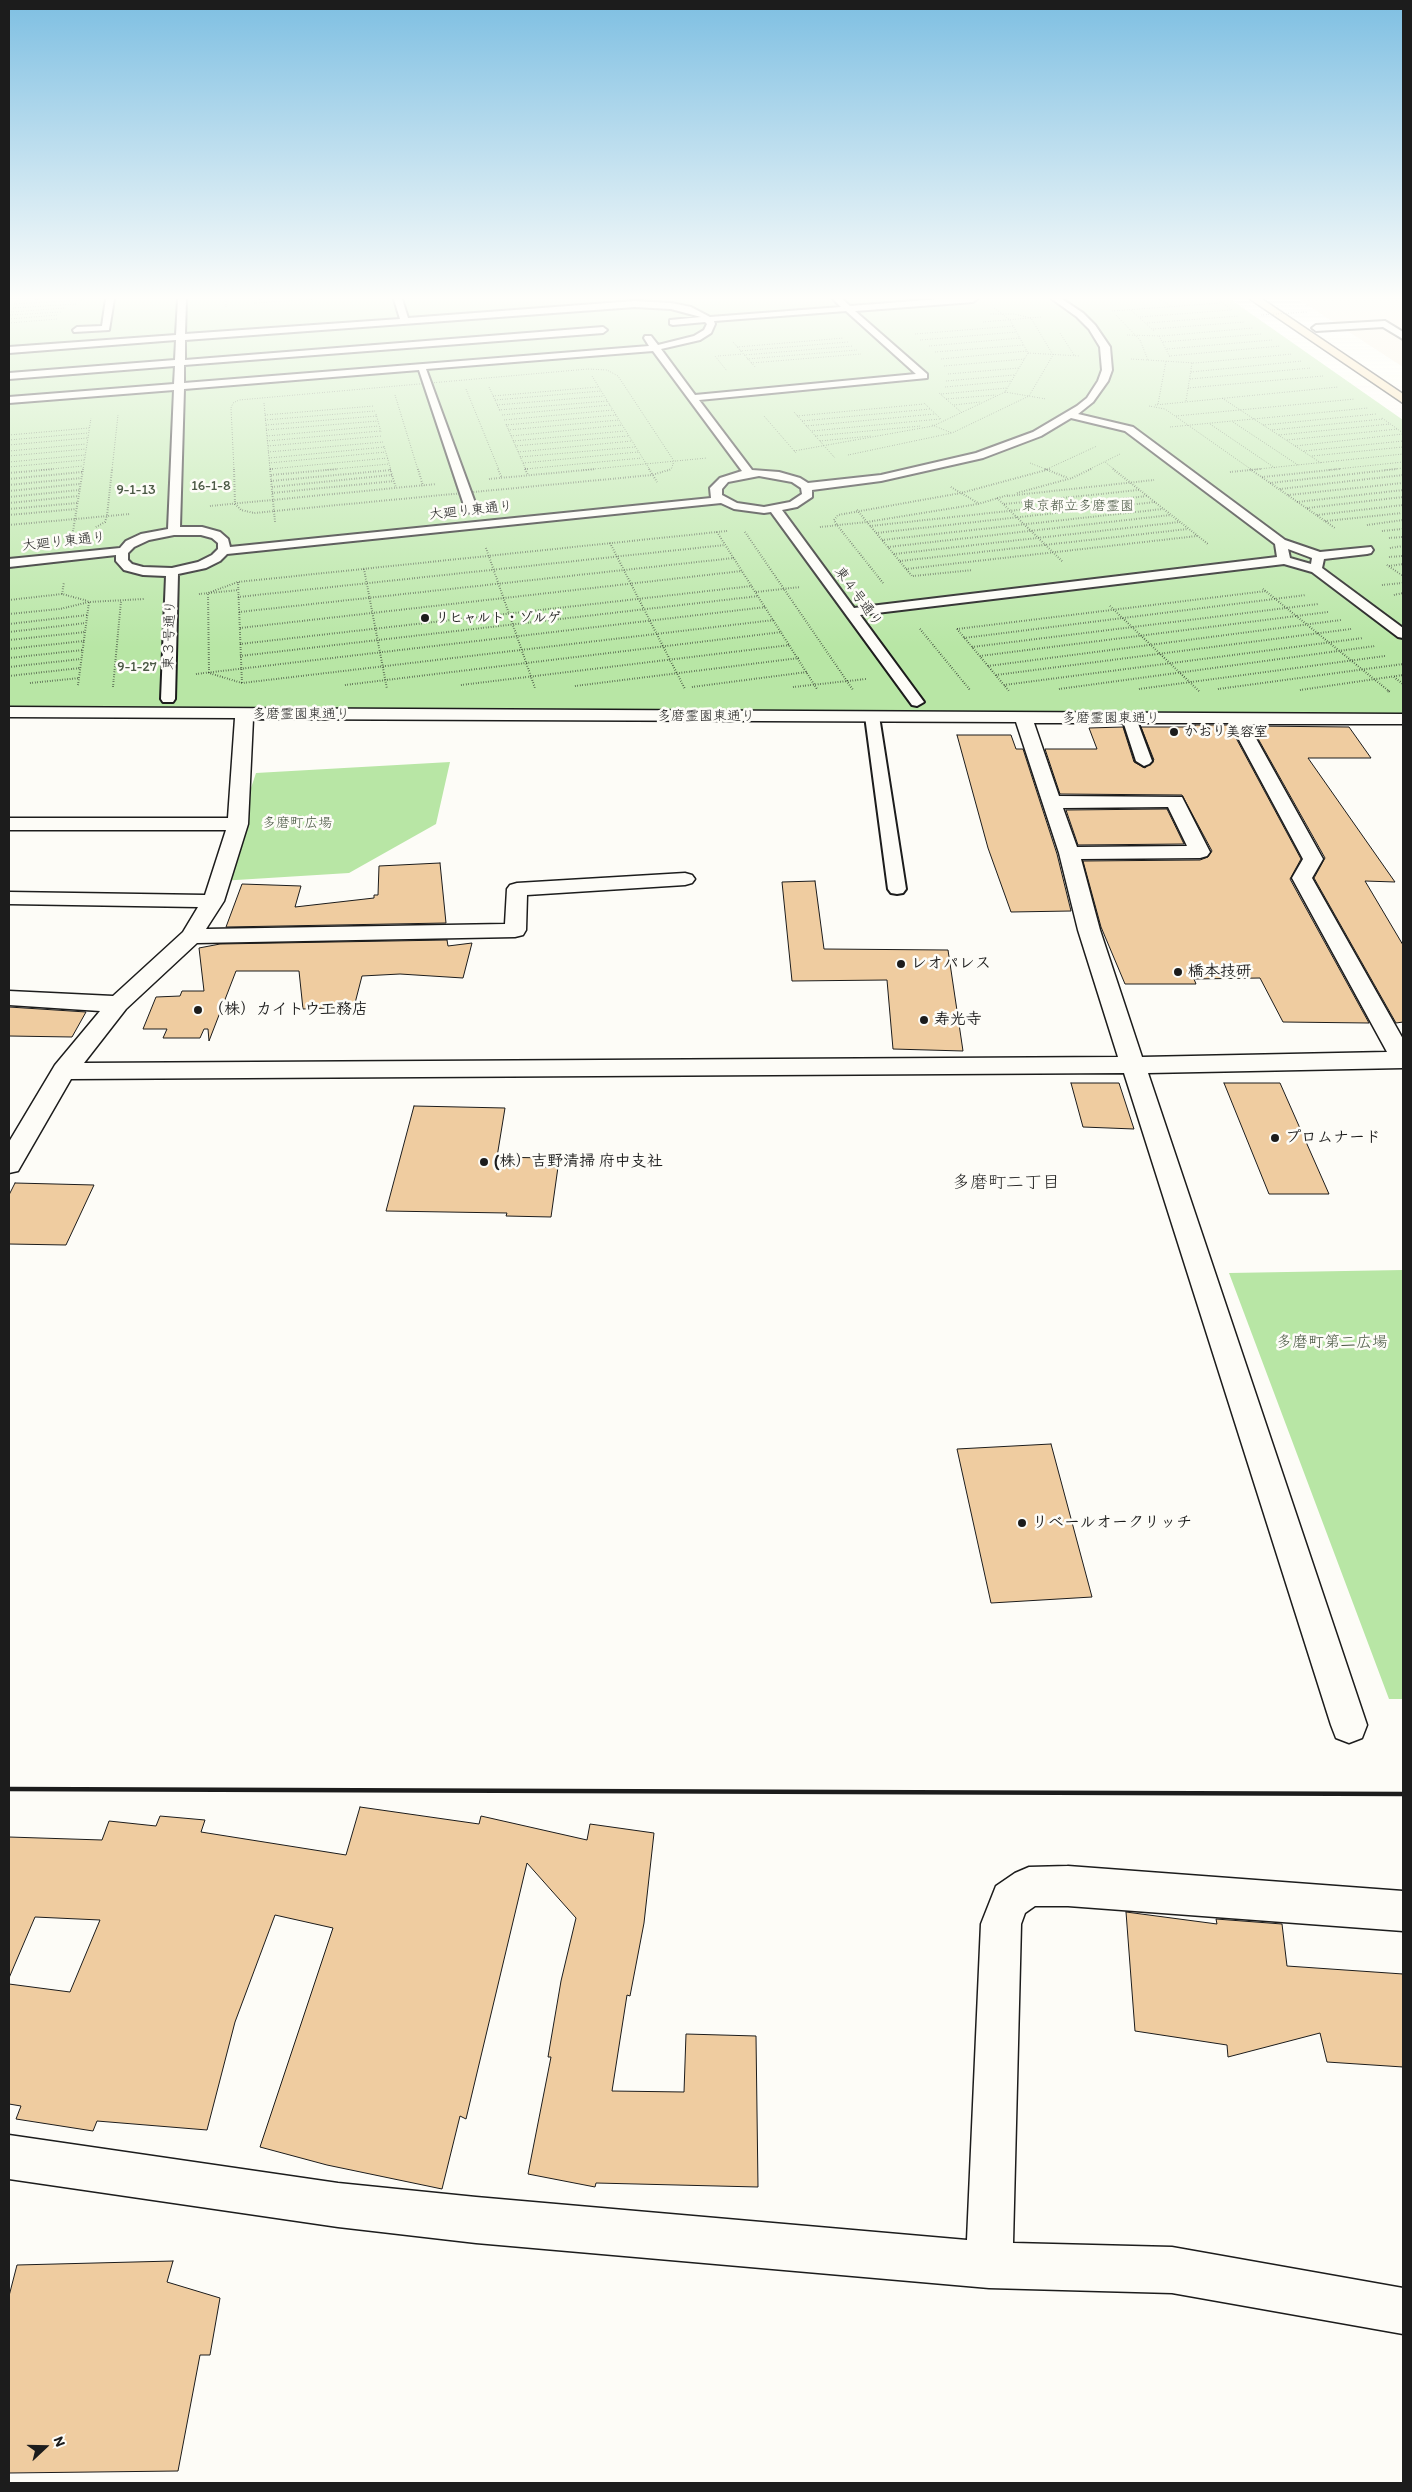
<!DOCTYPE html>
<meta charset="utf-8">
<style>
body{margin:0}
#map{position:relative;width:1412px;height:2492px;overflow:hidden;background:#fdfcf7;font-family:Itim,sans-serif}
canvas{display:block}
.frame{position:absolute;inset:0;border:10px solid #1c1c1c;pointer-events:none}
.north{position:absolute;left:20px;top:2422px;width:50px;height:50px;-webkit-text-stroke:4px #fdfcf7;paint-order:stroke;rotate:69deg;font-size:14px;font-weight:700;line-height:20px;text-align:center;color:#1c1c1c}
.north::after{content:'';display:block;margin:auto;width:18px;height:22px;background:#1c1c1c;clip-path:polygon(50% 0,100% 100%,50% 72%,0 100%)}
</style>
<div id="map">
<canvas width="1412" height="2492"></canvas>
<div class="frame"></div>
<div class="north">N</div>
</div>
<script>
const ctx = document.querySelector('canvas').getContext('2d');
ctx.lineJoin = 'round';
function fill(path, color) { ctx.fillStyle = color; ctx.fill(path, 'evenodd'); }
const shape = rows => new Path2D(rows.map(r => 'M' + r).join(''));
function stroke(path, color, width, dash) { ctx.strokeStyle = color; ctx.lineWidth = width; ctx.lineCap = dash ? 'butt' : 'round'; ctx.setLineDash(dash || []); ctx.stroke(path); }
function label(font, color, halo, rows, align = 'center') {
  ctx.font = font + ' Itim,"Klee One",sans-serif'; ctx.lineWidth = 5; ctx.setLineDash([]); ctx.textBaseline = 'middle'; ctx.strokeStyle = halo; ctx.fillStyle = color; for (const [text, x, y, turn = 0] of rows) {
    ctx.save(); ctx.translate(x, y); ctx.rotate((+turn || 0) * Math.PI / 180); ctx.textAlign = isNaN(turn) ? turn : align; if (halo) ctx.strokeText(text, 0, 0); ctx.fillText(text, 0, 0); ctx.restore();
  }
}
const built = shape([
 [1298,299,1403,299,1403,367]
]);
const green = shape([
 [9,299,1230,299,1403,420,1403,714,9,707],
 [450,762,436,824,349,873,220,881,256,773],
 [1403,1270,1403,1699,1389,1699,1229,1273]
]);
const building = shape([
 [1195,725,1229,725,1301,859,1290,879,1369,1023,1283,1022,1260,978,1194,979,1196,984,1125,984,1101,927,1083,861,1200,860,1208,857,1212,851,1182,795,1060,794,1045,749,1097,749,1089,728,1123,727,1134,762,1145,768,1154,760,1141,727,1195,727,1195,725],
 [1251,726,1349,727,1371,758,1308,758,1395,882,1365,881,1403,945,1403,1022,1396,1023,1314,878,1325,858,1251,726],
 [957,735,1011,735,1016,749,1023,749,1057,854,1071,911,1011,912,988,848,957,735],
 [1167,809,1184,844,1078,845,1066,810,1167,809],
 [440,863,446,923,226,927,242,884,301,886,295,907,374,898,374,895,378,895,379,866,440,863],
 [815,881,824,949,948,950,963,1051,893,1049,887,980,792,981,782,882,815,881],
 [447,940,448,946,472,943,463,978,400,974,362,976,354,1007,303,1009,299,971,236,971,209,1041,208,1029,204,1029,200,1038,163,1038,167,1029,143,1029,156,997,180,996,182,991,204,991,199,948,220,944,447,940],
 [9,1007,86,1012,72,1037,9,1036,9,1007],
 [1071,1083,1119,1083,1134,1129,1083,1127,1071,1083],
 [1224,1083,1280,1083,1329,1194,1269,1194,1224,1083],
 [414,1106,505,1108,497,1157,545,1158,544,1167,558,1167,551,1217,506,1216,507,1213,386,1211,414,1106],
 [15,1183,94,1185,66,1245,9,1244,9,1195,15,1183],
 [1051,1444,1092,1597,991,1603,957,1449,1051,1444],
 [360,1807,479,1824,481,1816,587,1840,590,1824,654,1833,644,1923,630,1996,627,1995,612,2091,684,2092,686,2034,756,2036,758,2187,596,2183,595,2187,528,2174,551,2057,548,2057,561,1981,576,1918,527,1863,466,2119,460,2116,442,2189,327,2165,260,2147,333,1928,275,1915,235,2022,207,2130,97,2121,93,2131,16,2119,21,2106,9,2104,9,1984,70,1992,100,1920,35,1917,9,1978,9,1837,102,1840,109,1821,156,1826,160,1816,205,1820,201,1832,346,1855,360,1807],
 [1126,1912,1217,1924,1216,1919,1282,1924,1287,1966,1403,1974,1403,2067,1327,2062,1320,2033,1228,2057,1227,2045,1135,2031,1126,1912],
 [173,2261,167,2282,220,2298,210,2355,200,2355,178,2471,9,2473,9,2296,17,2265,173,2261]
]);
const pathFar2 = shape([
 [226,299,226,309],
 [1159,299,1171,306],
 [1217,299,1232,310],
 [254,300,265,299],
 [15,301,44,299],
 [254,303,314,299],
 [14,304,84,300],
 [13,308,77,304],
 [1131,310,1154,331],
 [1112,311,1221,303],
 [11,312,66,308],
 [10,315,61,312],
 [1116,315,1140,340,1148,360],
 [1140,317,1231,310],
 [9,319,58,315],
 [983,322,1041,317],
 [9,323,57,319],
 [1147,323,1239,316],
 [1153,329,1245,322],
 [1060,333,1074,355],
 [915,334,1014,326],
 [1127,335,1162,336,1253,328],
 [1159,336,1170,357],
 [920,340,1017,332],
 [733,342,756,368],
 [1163,342,1261,334],
 [929,346,1020,338],
 [737,347,844,338],
 [1167,349,1272,340],
 [740,351,848,342],
 [935,352,1024,345],
 [1028,353,1080,356],
 [744,355,853,346],
 [715,356,727,371],
 [718,356,743,354],
 [1169,356,1281,346],
 [747,359,857,350],
 [941,359,1027,351],
 [1131,359,1195,363,1292,354],
 [751,363,861,354],
 [944,366,1025,359],
 [1191,372,1302,361],
 [948,374,1019,368],
 [592,376,650,470],
 [1190,379,1311,368],
 [946,381,1014,375],
 [489,387,500,411],
 [945,387,1011,381],
 [1188,388,1323,376],
 [466,389,499,470],
 [1005,392,1046,399],
 [939,393,961,412],
 [941,394,1007,388],
 [395,395,418,470],
 [493,396,598,387],
 [1222,398,1321,463],
 [946,399,996,395],
 [495,400,601,391],
 [1186,401,1192,363],
 [264,403,270,470],
 [924,403,941,419],
 [1158,404,1166,361],
 [497,405,604,396],
 [954,405,980,402],
 [1155,405,1338,387],
 [1149,406,1165,409,1252,470],
 [499,410,607,401],
 [794,412,835,458],
 [376,414,381,432],
 [265,415,374,406],
 [502,415,610,405],
 [764,416,796,453],
 [797,416,924,404],
 [1176,416,1355,399],
 [1382,418,1403,433],
 [265,420,375,411],
 [504,420,613,410],
 [802,421,930,409],
 [1233,422,1298,465],
 [506,424,526,470],
 [1210,424,1275,468],
 [266,425,377,416],
 [506,425,616,415],
 [932,425,952,433],
 [1263,425,1376,414],
 [806,426,935,414],
 [1170,427,1368,408],
 [266,430,378,421],
 [508,430,619,420],
 [1272,430,1383,419],
 [812,431,940,419],
 [9,435,89,428],
 [1279,435,1390,424],
 [267,436,379,426],
 [511,436,622,425],
 [815,436,921,426],
 [9,440,88,433],
 [1287,440,1398,429],
 [267,441,380,431],
 [513,441,625,431],
 [820,441,871,436],
 [9,445,87,438],
 [268,446,382,436],
 [384,446,391,470],
 [515,446,628,436],
 [1295,446,1403,434],
 [9,451,86,444],
 [794,451,933,426,1005,392,1028,353,1010,320,994,308],
 [1304,451,1403,441],
 [268,452,383,442],
 [518,452,632,441],
 [848,455,952,433,1029,396,1053,355,1031,318,1014,314,990,314],
 [9,456,86,449],
 [1312,456,1403,447],
 [520,457,635,447],
 [269,458,385,447],
 [9,462,85,455],
 [1105,462,1115,470],
 [269,463,386,452],
 [523,463,638,452],
 [1030,463,1048,470],
 [9,467,84,460],
 [270,469,388,458],
 [525,469,642,458],
 [41,470,83,466],
 [83,470,91,418],
 [112,470,118,415],
 [234,470,231,408,233,403,239,400,588,369,607,370,618,376,674,461,671,470],
 [325,470,389,464],
 [583,470,707,458],
 [1045,470,1097,446],
 [1088,470,1120,454],
 [1249,470,1403,454],
 [1328,470,1403,462],
 [1385,470,1403,468]
]);
const pathFar1 = shape([
 [234,469,235,504,241,510,254,513,652,475,672,469],
 [270,469,275,522],
 [270,469,273,469],
 [390,469,396,488],
 [418,469,423,486],
 [498,469,502,478],
 [525,469,528,475],
 [525,469,528,469],
 [649,469,657,482],
 [1045,469,1068,478],
 [1113,469,1208,544],
 [1250,469,1335,528],
 [1230,472,1261,469],
 [9,473,54,469],
 [271,475,338,469],
 [1262,477,1340,469],
 [9,479,82,472],
 [489,479,596,469],
 [271,481,391,470],
 [1270,483,1397,469],
 [9,485,81,478],
 [272,487,392,475],
 [951,487,978,503],
 [1280,489,1403,475],
 [9,491,80,484],
 [272,493,394,481],
 [1017,493,1072,478,1091,469],
 [1288,495,1403,483],
 [1007,496,1154,480],
 [9,497,79,490],
 [997,498,1062,561],
 [1297,502,1403,490],
 [9,503,78,496],
 [1004,504,1139,490],
 [210,506,436,484],
 [1307,508,1403,497],
 [9,509,77,503],
 [857,510,912,576],
 [9,515,76,509],
 [1317,515,1403,505],
 [1325,521,1403,513],
 [9,525,130,514],
 [1367,525,1403,520],
 [870,526,1147,496],
 [96,527,105,522,107,516,112,469],
 [820,527,867,522,978,504,1008,495],
 [73,531,83,469],
 [727,531,238,582,208,593,209,673,242,683,774,620],
 [1382,531,1403,529],
 [717,532,817,689],
 [745,532,853,690],
 [876,533,1155,502],
 [1389,538,1403,537],
 [882,540,1163,509],
 [610,543,685,689],
 [888,547,1171,515],
 [486,548,535,688],
 [1390,548,1403,546],
 [894,554,1180,522],
 [1389,557,1403,556],
 [900,561,1188,529],
 [1387,565,1403,576],
 [1389,566,1403,564],
 [364,569,387,689],
 [906,569,1197,536],
 [913,576,972,570],
 [238,582,242,684],
 [883,583,837,525,834,520,838,515,961,493,1050,469],
 [1382,585,1403,583],
 [1263,589,1390,692],
 [756,592,800,587],
 [62,594,64,582],
 [199,594,238,590],
 [1394,595,1403,593],
 [238,597,725,545],
 [9,600,62,594,88,601],
 [1110,606,1200,692],
 [239,612,734,558],
 [9,614,60,609,89,602,144,599],
 [9,624,87,615],
 [240,628,742,571],
 [920,629,970,690],
 [957,629,1266,591],
 [957,629,1009,691],
 [9,632,86,623],
 [964,638,1306,595],
 [9,640,85,632],
 [240,644,752,586],
 [972,647,1318,604],
 [9,649,84,641],
 [240,656,759,596],
 [980,656,1328,612],
 [9,658,83,650],
 [988,666,1341,620],
 [9,667,81,659],
 [196,674,766,607],
 [996,675,1351,629],
 [9,676,80,668],
 [1394,677,1403,684],
 [30,683,79,678],
 [78,685,89,602],
 [345,685,782,632],
 [461,685,790,645],
 [1004,685,1363,638],
 [575,686,799,658],
 [113,687,121,601],
 [692,687,807,672],
 [793,687,866,679],
 [1059,689,1375,646],
 [1139,689,1385,656],
 [1218,689,1403,664],
 [1300,690,1403,675]
]);
const path = shape([
 [1388,691,1390,692]
]);
const lane = shape([
 [106,299,114,299,109,330,74,332,73,330,77,327,102,326,106,299],
 [178,299,186,299,185,334,400,319,394,299,402,299,408,318,635,301,671,303,691,307,710,317,841,307,833,299,842,299,850,306,940,299,977,299,973,302,855,311,927,374,927,378,699,400,752,470,779,472,800,478,808,483,881,475,976,453,1033,432,1077,406,1087,398,1098,381,1102,370,1100,347,1089,329,1077,317,1052,299,1062,299,1083,313,1095,325,1110,347,1112,370,1108,381,1093,402,1078,414,1133,427,1285,540,1320,552,1371,547,1373,550,1371,553,1367,554,1324,559,1322,568,1403,628,1403,638,1398,637,1312,572,1284,564,860,615,924,702,917,706,912,705,771,512,764,513,734,509,721,503,227,554,220,561,206,568,178,574,175,699,173,702,163,702,161,699,166,576,143,575,124,570,116,561,116,555,9,567,9,559,120,548,126,541,141,534,168,529,174,390,9,403,9,397,174,384,175,366,9,379,9,373,175,360,176,340,9,353,9,347,176,335,178,299],
 [635,307,671,309,701,317,670,320,670,324,673,325,705,322,707,324,704,330,694,336,658,345,651,336,645,336,644,338,649,346,184,383,184,365,603,333,607,330,603,327,185,360,185,340,635,307],
 [846,311,916,374,695,395,661,349,700,340,711,333,715,324,714,321,846,311],
 [653,351,742,471,720,478,710,488,711,498,230,547,228,539,220,532,202,527,180,527,184,389,419,370,466,511,472,514,478,511,426,369,653,351],
 [1071,418,1125,431,1275,544,1277,557,854,608,782,510,797,507,812,497,812,490,881,481,983,458,1041,436,1071,418],
 [759,476,792,482,801,488,802,494,790,502,764,507,737,503,722,495,722,489,728,482,759,476],
 [174,535,201,535,212,538,218,543,218,549,212,555,198,562,172,568,143,567,132,564,128,560,128,553,134,547,149,540,174,535],
 [1288,549,1312,558,1311,564,1290,558,1288,549],
 [1385,321,1403,332,1403,339,1383,327,1316,331,1312,328,1316,325,1385,321],
 [872,712,879,716,906,889,903,893,897,894,891,893,888,889,865,716,872,712],
 [1129,714,1136,718,1152,761,1149,764,1144,766,1136,761,1122,718,1129,714]
]);
const street = shape([
 [9,707,1403,714,1403,724,1248,724,1323,859,1312,878,1403,1039,1403,1068,1148,1073,1367,1725,1362,1738,1349,1743,1336,1738,1331,1725,1124,1073,71,1079,18,1171,9,1173,9,1142,55,1065,100,1011,9,1005,9,991,113,996,183,932,198,907,9,904,9,892,205,895,226,830,9,830,9,818,228,818,235,718,9,717,9,707],
 [253,719,1016,722,1059,853,1078,930,1118,1057,84,1063,126,1009,197,943,515,937,523,935,526,930,527,895,685,885,692,883,695,879,692,875,685,873,517,883,510,885,507,889,505,924,206,929,224,901,248,824,253,719],
 [1034,723,1230,723,1303,859,1292,878,1387,1052,1142,1057,1100,930,1081,859,1200,858,1207,856,1210,852,1182,797,1059,796,1034,723],
 [1168,807,1187,846,1077,847,1063,808,1168,807],
 [1068,1866,1403,1891,1403,1931,1068,1906,1035,1906,1025,1913,1021,1924,1013,2243,1172,2247,1403,2288,1403,2334,1172,2293,989,2288,476,2243,338,2227,9,2179,9,2135,338,2183,476,2197,967,2240,981,1924,996,1886,1015,1873,1029,1867,1068,1866]
]);
const primary = shape([
 [1250,299,1262,299,1403,394,1403,403,1250,299]
]);
const rail = shape([
 [9,1789,1403,1794]
]);
const pathBridge = shape([
 [1261,315,1307,312]
]);
const markers = [
 [425,618,5,"#1c1c1c"],
 [1174,732,5,"#1c1c1c"],
 [901,964,5,"#1c1c1c"],
 [1178,972,5,"#1c1c1c"],
 [198,1010,5,"#1c1c1c"],
 [924,1020,5,"#1c1c1c"],
 [1275,1138,5,"#1c1c1c"],
 [484,1162,5,"#1c1c1c"],
 [1022,1523,5,"#1c1c1c"]
];
const farParknames = [
 ["16-1-8",211,486],
 ["9-1-13",136,490],
 ["東京都立多磨霊園",1078,506],
 ["9-1-27",137,667],
 ["多磨町広場",297,823]
];
const farStreetnames = [
 ["大廻り東通り",471,511,-6],
 ["大廻り東通り",64,542,-6],
 ["東４号通り",858,597,54],
 ["東３号通り",170,635,-88],
 ["多磨霊園東通り",301,714],
 ["多磨霊園東通り",706,716],
 ["多磨霊園東通り",1111,718]
];
const farPoinames = [
 ["リヒャルト・ゾルゲ",435,618],
 ["かおり美容室",1184,732]
];
const poiNames = [
 ["レオパレス",911,964],
 ["橋本技研",1188,972],
 ["（株）カイトウ工務店",208,1010],
 ["寿光寺",934,1020],
 ["プロムナード",1285,1138],
 ["(株）吉野清掃 府中支社",494,1162],
 ["リベールオークリッチ",1032,1523]
];
const parkNames = [
 ["多磨町第二広場",1332,1343]
];
const neighbourhoodNames = [
 ["多磨町二丁目",1006,1183]
];
fill(built, '#f9eedd');
fill(green, '#b8e6a5');
fill(building, '#efcca0');
stroke(building, '#1c1c1c', 1);
stroke(lane, '#1c1c1c', 4);
stroke(street, '#1c1c1c', 3);
stroke(primary, '#1c1c1c', 3);
stroke(pathFar2, '#1c1c1c', 1, [0.5, 2]);
stroke(pathFar1, '#1c1c1c', 2, [0.5, 2]);
stroke(path, '#1c1c1c', 2.5, [0.5, 2.5]);
fill(lane, '#fdfcf7');
fill(street, '#fdfcf7');
fill(primary, '#f9deab');
stroke(rail, '#1c1c1c', 4.5);
stroke(pathBridge, '#1c1c1c', 1, [0.5, 2]);
const sky = ctx.createLinearGradient(0, 0, 0, 648);
sky.addColorStop(0, '#7ebfe2');
sky.addColorStop(0.46, '#fefefb');
sky.addColorStop(1, '#fefefb00');
ctx.fillStyle = sky;
ctx.fillRect(0, 0, 1412, 648);
for (const [x, y, r, color] of markers) { const dot = new Path2D(); dot.arc(x, y, r, 0, 2 * Math.PI); ctx.fillStyle = color; ctx.fill(dot); stroke(dot, '#fdfcf7', 2); }
label('14px', '#4b5945', '#fdfcf7', farParknames);
label('14px', '#1c1c1c', '#fdfcf7', farStreetnames);
label('bold 14px', '#1c1c1c', '#fdfcf7', farPoinames, 'left');
label('bold 16px', '#1c1c1c', '#fdfcf7', poiNames, 'left');
label('16px', '#4b5945', '#fdfcf7', parkNames);
label('18px', '#1c1c1c', '#fdfcf7', neighbourhoodNames);
</script>
